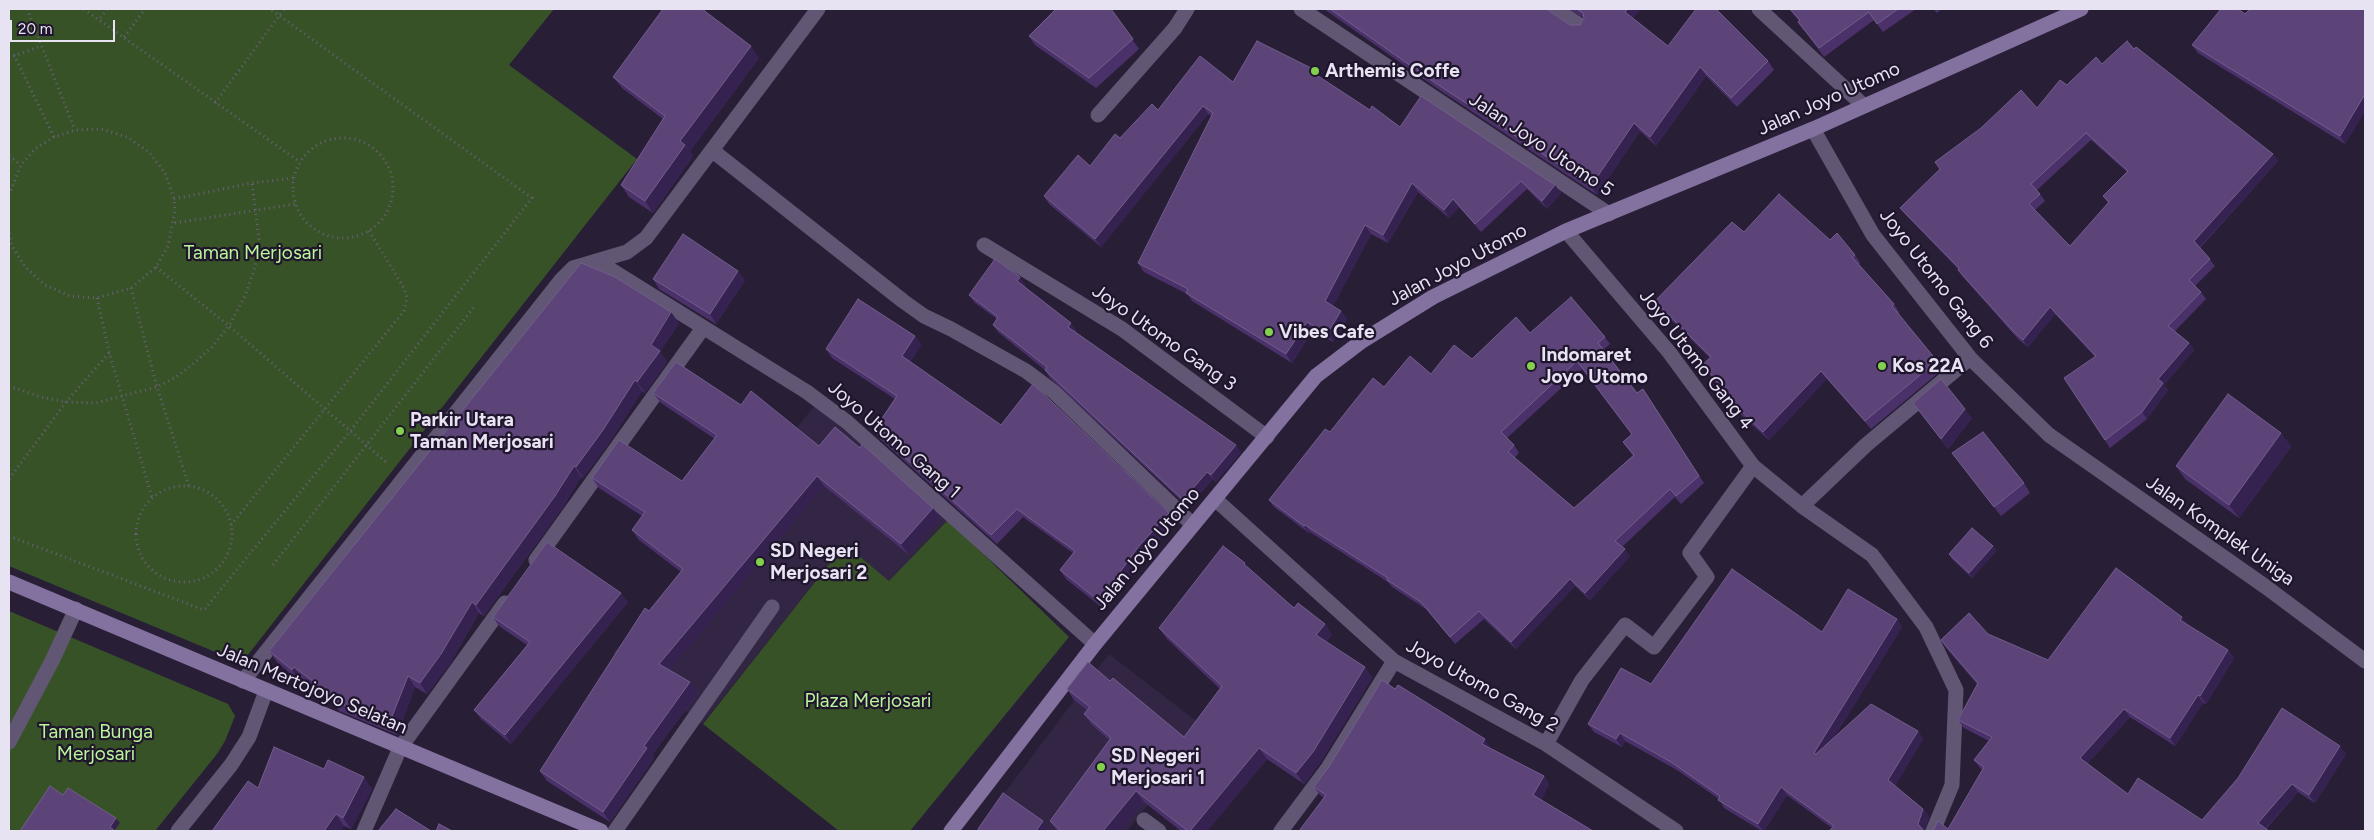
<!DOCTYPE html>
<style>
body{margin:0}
#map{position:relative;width:2374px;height:840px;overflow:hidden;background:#281f37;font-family:Figtree,sans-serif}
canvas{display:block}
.frame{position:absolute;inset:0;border:10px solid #e8e3f3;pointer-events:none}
.scale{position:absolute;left:10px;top:20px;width:105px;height:22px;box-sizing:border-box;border:2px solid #e8e3f3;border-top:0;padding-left:6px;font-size:15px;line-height:18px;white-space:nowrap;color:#e8e3f3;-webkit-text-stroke:4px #1f152c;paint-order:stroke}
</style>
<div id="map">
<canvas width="2374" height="840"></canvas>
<div class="frame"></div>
<div class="scale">20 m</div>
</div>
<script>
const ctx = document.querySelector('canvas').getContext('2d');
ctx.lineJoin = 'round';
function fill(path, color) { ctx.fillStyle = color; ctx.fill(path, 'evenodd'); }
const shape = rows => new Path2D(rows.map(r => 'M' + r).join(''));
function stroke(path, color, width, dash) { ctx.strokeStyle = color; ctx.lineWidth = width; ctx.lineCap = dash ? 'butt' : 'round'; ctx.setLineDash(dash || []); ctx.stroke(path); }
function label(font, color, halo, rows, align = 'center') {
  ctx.font = font + ' Figtree,sans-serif'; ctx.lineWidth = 4.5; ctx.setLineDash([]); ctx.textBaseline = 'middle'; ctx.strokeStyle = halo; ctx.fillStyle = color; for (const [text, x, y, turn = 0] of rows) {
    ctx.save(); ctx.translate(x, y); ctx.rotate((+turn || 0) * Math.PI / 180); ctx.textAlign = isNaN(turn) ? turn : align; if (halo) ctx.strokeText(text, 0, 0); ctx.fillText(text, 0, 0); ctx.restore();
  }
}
const built = shape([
 [815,405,948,520,889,581,845,544,702,724,613,653,662,597],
 [1109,654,1208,730,1127,831,976,831]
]);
const green = shape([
 [9,9,554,9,509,65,637,159,247,656,237,659,225,656,9,566],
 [948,520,1069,637,910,831,839,831,703,724,845,544,889,581],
 [9,611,228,704,235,716,225,741,217,754,155,831,9,831]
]);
const path = shape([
 [27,9,75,130],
 [84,9,99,20],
 [107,9,99,20,300,162],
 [124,37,145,9],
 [14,55,54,137],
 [9,58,41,46],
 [215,103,284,9],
 '293 188a50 50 0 1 1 100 0a50 50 0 1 1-100 0Z',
 [9,156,21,165],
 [9,195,21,165,35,149,54,137,75,130,101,129,127,137,149,152,165,173,174,199,175,211,168,246,156,267,131,288,97,298,70,296,45,285,25,267,11,244,9,231],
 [174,199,252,183,294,178],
 [175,223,295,204],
 [156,267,229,326,386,462],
 [131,288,157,387,189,486],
 [97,298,109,352,152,497],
 [9,386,41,397,66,402,96,403,157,387,176,377,193,364,212,347,229,326,245,296,255,267,259,239,252,183],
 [9,479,66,402,109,353],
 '136 534a48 48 0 1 1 96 0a48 48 0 1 1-96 0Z',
 [231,525,404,311,407,298,404,288,369,231],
 [9,536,204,610,351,430,532,198,270,9],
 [273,565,474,307]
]);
const lane = shape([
 [9,742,52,661,76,609]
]);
const street = shape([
 [1301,9,1609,214],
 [1555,9,1581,26],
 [1759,9,1864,106],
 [1098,115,1175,28,1187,9],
 [1813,129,1873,235,1970,358,2049,435,2266,587,2365,661],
 [713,151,903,301,924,316,951,329,1026,371,1054,392,1193,525],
 [1566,231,1669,352,1753,466,1802,506,1872,555,1926,627,1956,690,1952,785,1933,831],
 [984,245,1122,329,1267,437],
 [597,261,807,392,847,422,1095,644],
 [1215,499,1394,661,1546,744,1676,831],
 [1802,506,1866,445,1970,358],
 [536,560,703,328],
 [243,681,562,279,573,268,627,252,646,238,818,9],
 [1546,744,1582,680,1625,625,1654,647,1707,577,1690,553,1753,466],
 [1144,820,1159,831],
 [178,831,231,765,249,737,266,691],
 [364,831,400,748,505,603],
 [615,831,772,607],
 [1281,831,1328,768,1394,661]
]);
const secondary = shape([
 [9,582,601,831],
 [951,831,1095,644,1316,376,1362,341,1433,297,1566,231,1813,129,2081,9]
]);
const wall = shape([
 [1111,9,1139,49,1096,88,1035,45,1029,36],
 [1324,9,1547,9,1570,25,1580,25,1584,18,1569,9,1641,9,1633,18,1668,46,1768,61,1774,70,1737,107,1706,76,1656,146,1640,131,1597,195,1438,89],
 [1789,9,1916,9,1883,32,1874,20,1824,57,1798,22,1799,21],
 [1933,9,1941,9,1937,13],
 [2365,9,2365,111,2345,144,2198,53,2192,45,2245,14],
 [2134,49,2273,154,2278,161,2200,248,2215,266,2195,286,2201,292,2206,299,2175,331,2189,343,2194,350,2164,385,2168,390,2147,419,2110,448,2064,378,2095,357,2055,314,2028,347,2018,339,1963,277,1958,269,1906,215,1900,208,2067,85,2102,64],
 [2091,140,2127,172,2103,196,2108,203,2070,246,2035,210,2045,201,2037,190],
 [759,58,690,151,693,156,653,213,629,197,621,185,663,119,622,88,613,77],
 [1317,76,1370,110,1400,127,1555,185,1561,193,1547,209,1527,189,1481,232,1459,207,1449,218,1418,192,1388,243,1371,234,1333,306,1341,311,1347,319,1333,342,1313,330,1292,363,1192,301,1187,294,1144,272,1138,263,1212,116,1208,114,1101,247,1049,204,1044,196,1090,166,1120,138,1158,110,1233,82],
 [1744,232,1830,240,1855,255,1860,263,1859,265,1894,304,1899,312,1898,314,1937,361,1943,369,1871,429,1827,379,1769,440,1738,412,1708,372,1710,358,1660,309,1655,301],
 [1020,277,1025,285,1024,286,1076,330,1075,332,1241,452,1216,482,1213,479,1188,507,1050,378,1045,370,998,332,993,325,997,319,975,303,969,295],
 [653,279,745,280,716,324,659,289],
 [679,323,660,352,667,362,645,393,642,391,611,440,583,478,581,477,563,507,484,616,479,613,449,665,427,694,415,687,397,735,339,711,332,700,301,678,299,681,277,662,269,651],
 [1530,333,1605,337,1610,344,1603,350,1637,393,1643,389,1704,483,1681,504,1675,497,1622,547,1630,556,1590,600,1575,586,1516,649,1484,619,1455,644,1426,609,1392,587,1388,582,1310,532,1309,533,1274,507,1269,500,1330,432,1384,387,1431,374,1472,359],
 [1582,369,1632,435,1623,442,1633,456,1574,508,1514,458,1519,453,1514,445,1507,438],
 [915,336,921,345,910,362,1001,425,1176,521,1145,555,1105,610,1066,579,1060,570,1073,553,1023,517,997,544,880,439,874,430,895,399,832,358,826,349],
 [653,393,741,405,819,446,860,448,933,508,940,518,908,554,824,486,669,670,698,693,652,755,654,758,610,822,547,781,540,771,649,611,681,572,639,540,632,530,642,516,599,488,592,478,682,481,715,439,661,403],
 [1913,403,1972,418,1948,449],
 [2281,433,2291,447,2239,518,2185,479,2176,466],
 [1952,453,2024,483,2030,493,2001,516],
 [1993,546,1996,551,1972,578,1952,559,1949,554],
 [1249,569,1294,608,1325,624,1332,635,1326,642,1365,667,1372,678,1320,763,1304,784,1267,759,1207,831,1181,831,1144,802,1120,831,1057,831,1050,821,1109,740,1092,725,1084,714,1087,710,1074,700,1067,689,1110,681,1184,737,1220,689,1167,639,1159,628],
 [628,602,511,744,481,719,474,710,527,645,499,626,493,617],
 [1897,619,1902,627,1835,736,1918,731,1923,739,1895,786,1923,809,1929,817,1924,831,1832,828,1787,795,1764,831,1762,831,1724,808,1719,799,1677,770,1625,741,1622,747,1594,732,1588,724,1651,684,1822,632],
 [2187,625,2228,650,2234,658,2206,704,2203,703,2175,746,2130,717,2087,764,2128,794,2202,820,2346,754,2315,803,2298,792,2266,829,1948,829,1983,770,1980,768,1974,760,1989,741,1964,728,1958,720,1977,684,1946,648,1941,640,1988,634,2048,660],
 [1395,689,1490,748,1544,776,1549,784,1541,800,1324,798,1320,795,1314,787],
 [324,769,372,789,351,829,344,826,340,831,212,831,258,788]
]);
const shadedWall = shape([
 [1628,9,1641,9,1631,20,1625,12],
 [751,46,759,58,690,151,693,156,653,213,645,201,680,141],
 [1700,67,1706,76,1656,146,1650,137],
 [2365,94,2365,111,2345,144,2340,136],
 [1203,106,1208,114,1101,247,1095,239],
 [1634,123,1640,131,1597,195,1591,186],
 [2273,154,2278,161,2199,248,2194,241],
 [1412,183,1418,192,1388,243,1383,235],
 [1555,185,1561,193,1547,209,1542,201],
 [1453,199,1459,207,1449,218,1444,210],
 [1365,225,1371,234,1331,310,1325,301],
 [738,271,745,280,716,324,710,314],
 [1020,277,1025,285,1023,288,1017,281],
 [2050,307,2055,314,2028,347,2023,340],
 [1341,311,1347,319,1333,342,1327,334],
 [671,312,679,323,660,352,667,362,645,393,637,382,651,345],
 [1307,322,1313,330,1292,363,1286,354],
 [1071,323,1076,330,1073,334,1068,327],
 [915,336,921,345,908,365,902,356],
 [2189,343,2194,350,2164,385,2168,390,2147,419,2142,412,2158,379],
 [1821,371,1827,379,1769,440,1763,432],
 [635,380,642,391,611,440,583,478,576,467],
 [1965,409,1972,418,1948,449,1941,439],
 [2281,433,2291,447,2239,518,2229,505],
 [1236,445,1241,452,1216,482,1211,475],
 [574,466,581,477,563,507,484,616,476,605],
 [1207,472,1213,479,1188,507,1183,500],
 [817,476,824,486,666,674,659,664],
 [933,508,940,518,908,554,901,544],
 [1169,513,1176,521,1145,555,1105,610,1099,601,1139,546],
 [1305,525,1310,532,1309,533,1304,526],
 [1993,546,1996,551,1972,578,1969,573],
 [1625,549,1630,556,1590,600,1585,593],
 [1570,579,1575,586,1516,649,1511,642],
 [621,593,628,602,511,744,505,735],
 [472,602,479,613,449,665,427,694,420,683],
 [2182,617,2188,625,2180,620],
 [1897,619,1902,627,1820,761,1814,753],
 [1325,624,1332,635,1323,646,1316,635],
 [2228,650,2234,658,2206,704,2200,696],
 [294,667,301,678,299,681,292,670],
 [1365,667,1372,678,1320,763,1304,784,1296,773],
 [408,676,415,687,397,735,389,724],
 [690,682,698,693,652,755,654,758,610,822,603,812,644,746],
 [2198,695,2203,703,2175,746,2170,738],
 [2124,709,2130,717,2085,766,2080,758],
 [1918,731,1923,739,1894,788,1888,780],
 [1620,733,1625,741,1622,747,1616,739],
 [1485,739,1490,747,1488,752,1482,744],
 [2340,746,2346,754,2315,803,2309,795],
 [1259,748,1267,759,1207,831,1190,831],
 [1544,776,1549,784,1539,804,1533,795],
 [364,777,372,789,351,829,343,818],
 [2292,784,2298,792,2263,831,2258,823],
 [1781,787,1787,795,1764,831,1763,831,1758,824],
 [1136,791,1144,802,1120,831,1103,831],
 [1923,809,1929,817,1924,831,1918,824],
 [336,814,344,826,340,831,324,831],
 [116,818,120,823,114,831,110,827],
 [1043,821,1050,831,1036,831]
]);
const building = shape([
 [663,9,702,9,751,46,680,141,685,145,645,201,621,185,665,116,613,77,663,9],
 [1056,9,1111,9,1133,39,1089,78,1029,36,1056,9],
 [1330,9,1546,9,1570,25,1580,25,1584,18,1583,13,1577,9,1628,9,1625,12,1668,46,1696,9,1716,9,1768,61,1731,98,1700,67,1650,137,1634,123,1591,186,1431,80,1330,9],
 [1790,9,1898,9,1877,24,1869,12,1819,48,1798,22,1800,20,1790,9],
 [2221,9,2238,9,2245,14,2250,9,2365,9,2365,94,2340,136,2192,45,2221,9],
 [1257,41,1313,69,1312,72,1370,110,1372,106,1400,127,1421,96,1555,185,1542,201,1521,181,1475,224,1453,199,1444,210,1412,183,1383,235,1365,225,1325,301,1341,311,1327,334,1307,322,1286,354,1186,293,1188,289,1138,263,1213,113,1203,106,1095,239,1044,196,1078,155,1090,166,1115,134,1120,138,1152,104,1158,110,1200,56,1233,82,1257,41],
 [2127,41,2134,49,2136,47,2273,154,2194,241,2210,259,2189,280,2201,292,2168,326,2189,343,2158,379,2163,383,2142,412,2105,440,2064,378,2096,356,2050,307,2023,340,2013,331,1958,270,1959,268,1900,208,1940,169,1935,162,1981,128,2021,90,2037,108,2060,80,2067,85,2096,57,2102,64,2127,41],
 [2086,133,2128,171,2103,196,2109,202,2070,246,2029,204,2040,194,2031,184,2086,133],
 [1779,194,1830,240,1837,233,1855,255,1852,257,1894,304,1892,306,1937,361,1865,421,1821,371,1763,432,1733,403,1703,364,1711,357,1655,301,1732,222,1744,232,1779,194],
 [683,234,738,271,710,314,653,279,683,234],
 [995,259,1020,277,1017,281,1071,323,1068,327,1236,445,1211,475,1207,472,1183,500,1045,370,1047,367,993,325,998,317,969,295,995,259],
 [581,263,615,277,671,312,651,345,660,351,637,382,635,380,603,430,576,467,574,466,555,496,476,605,472,602,441,654,420,683,408,676,389,724,332,700,333,696,294,667,292,670,269,651,581,263],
 [1571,297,1605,337,1598,343,1637,393,1643,389,1699,476,1676,496,1670,489,1615,541,1625,549,1585,593,1570,579,1511,642,1479,611,1450,637,1421,602,1387,580,1388,578,1305,525,1304,526,1269,500,1325,429,1330,432,1373,378,1384,387,1410,356,1431,374,1454,345,1472,359,1516,317,1530,333,1571,297],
 [1577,361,1632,434,1623,442,1634,455,1574,508,1508,452,1514,445,1501,432,1577,361],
 [858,299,915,336,902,356,1001,425,1033,384,1169,513,1139,546,1099,601,1060,570,1075,551,1017,509,991,535,874,430,897,396,826,349,858,299],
 [676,362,741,405,751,391,819,446,835,427,860,448,862,444,933,508,901,544,817,476,659,664,690,682,644,746,647,748,603,812,540,771,645,608,649,611,683,569,632,530,645,512,592,478,619,440,682,481,717,435,653,393,676,362],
 [1941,379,1965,409,1941,439,1913,403,1941,379],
 [2228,394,2281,433,2229,505,2176,466,2228,394],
 [1983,432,2024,483,1994,507,1952,453,1983,432],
 [1972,528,1993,546,1969,573,1949,554,1972,528],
 [547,542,621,593,505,735,474,710,530,642,493,617,547,542],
 [1223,546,1245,563,1244,564,1294,608,1298,603,1325,624,1316,635,1365,667,1313,752,1296,773,1259,748,1190,831,1188,831,1136,791,1103,831,1061,831,1050,821,1111,738,1084,714,1090,707,1067,689,1088,662,1110,681,1113,678,1184,737,1222,686,1159,628,1223,546],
 [2116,568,2182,617,2180,620,2228,650,2200,696,2198,695,2170,738,2124,709,2080,758,2128,794,2138,778,2202,820,2238,778,2282,708,2340,746,2309,795,2292,784,2258,823,2269,831,1928,831,1933,831,1938,821,1948,829,1984,767,1974,760,1992,737,1958,720,1978,683,1941,640,1969,613,1988,634,2048,660,2116,568],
 [1732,569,1822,632,1848,589,1897,619,1814,753,1816,754,1871,704,1918,731,1888,780,1923,809,1918,824,1924,831,1829,831,1834,826,1781,787,1758,824,1718,800,1720,796,1671,762,1620,733,1616,739,1588,724,1621,668,1651,684,1732,569],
 [1382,680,1395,689,1398,685,1485,739,1482,744,1544,776,1533,795,1593,831,1299,831,1326,795,1314,787,1330,765,1382,680],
 [274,747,324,769,328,760,364,777,343,818,336,814,324,831,212,831,248,781,258,788,274,747],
 [50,786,63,795,68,788,116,818,110,827,115,831,20,831,50,786],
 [1003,793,1043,821,1036,831,981,831,978,829,1003,793],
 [396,809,431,831,378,831,396,809],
 [439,824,452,831,436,831,439,824]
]);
const markers = [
 [1315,71,5,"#83d04e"],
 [1269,332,5,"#83d04e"],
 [1531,366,5,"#83d04e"],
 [1882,366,5,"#83d04e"],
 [400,431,5,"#83d04e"],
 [760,562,5,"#83d04e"],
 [1101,767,5,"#83d04e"]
];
const poiNames = [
 ["Arthemis Coffe",1325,71],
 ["Vibes Cafe",1279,332],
 ["Indomaret",1541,355],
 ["Joyo Utomo",1541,377],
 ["Kos 22A",1892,366],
 ["Parkir Utara",410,420],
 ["Taman Merjosari",410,442],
 ["SD Negeri",770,551],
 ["Merjosari 2",770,573],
 ["SD Negeri",1111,756],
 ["Merjosari 1",1111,778]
];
const streetNames = [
 ["Jalan Joyo Utomo",1829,99,-24],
 ["Jalan Joyo Utomo 5",1541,145,34],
 ["Jalan Joyo Utomo",1458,265,-28],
 ["Joyo Utomo Gang 6",1936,279,52],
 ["Joyo Utomo Gang 3",1164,338,35],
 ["Joyo Utomo Gang 4",1696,360,52],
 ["Joyo Utomo Gang 1",894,440,41],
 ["Jalan Komplek Uniga",2220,531,35],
 ["Jalan Joyo Utomo",1147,549,-50],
 ["Joyo Utomo Gang 2",1482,686,29],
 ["Jalan Mertojoyo Selatan",312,689,23]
];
const parkNames = [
 ["Taman Merjosari",253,253],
 ["Plaza Merjosari",868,701],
 ["Taman Bunga",96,732],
 ["Merjosari",96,754]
];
fill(built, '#322644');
fill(green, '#385228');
stroke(path, '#686176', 3, [1, 4]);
stroke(lane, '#615673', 15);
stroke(street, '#615673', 15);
stroke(secondary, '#83719f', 15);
fill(wall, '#4b316a');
fill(shadedWall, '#362250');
fill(building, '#5c4479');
stroke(building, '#725d8c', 1);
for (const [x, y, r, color] of markers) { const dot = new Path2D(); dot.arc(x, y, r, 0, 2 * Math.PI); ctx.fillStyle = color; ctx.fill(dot); stroke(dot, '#1f152c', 2); }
label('bold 19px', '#e8e3f3', '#1f152c', poiNames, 'left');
label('19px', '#e8e3f3', '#1f152c', streetNames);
label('19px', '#baf599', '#1f152c', parkNames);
</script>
